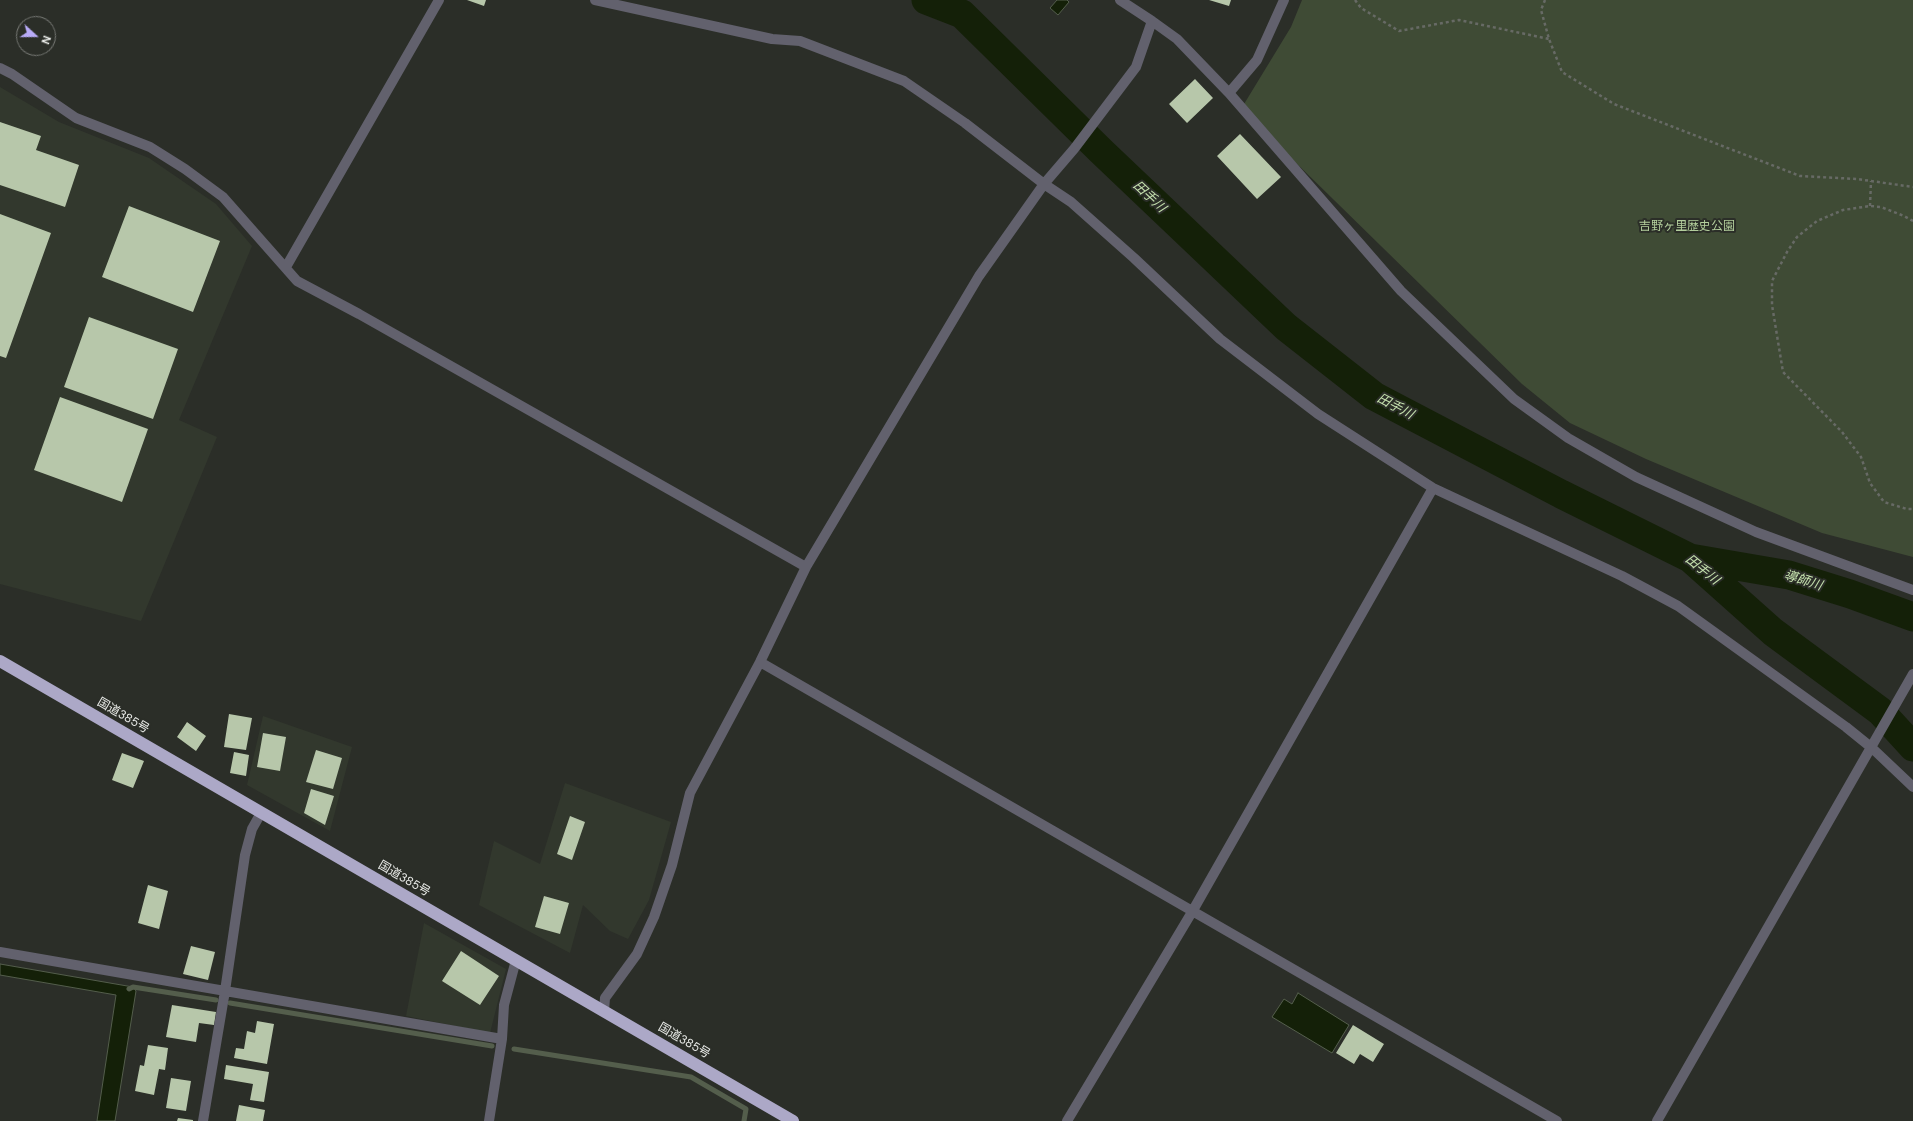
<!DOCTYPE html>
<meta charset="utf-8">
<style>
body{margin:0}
#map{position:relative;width:1913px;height:1121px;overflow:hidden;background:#2b2e28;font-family:"DM Sans",sans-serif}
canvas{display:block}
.north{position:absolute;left:16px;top:16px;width:40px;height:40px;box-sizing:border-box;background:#2b2e28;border:1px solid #787a76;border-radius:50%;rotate:111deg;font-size:11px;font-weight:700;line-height:16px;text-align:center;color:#ebedea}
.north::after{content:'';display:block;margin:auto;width:14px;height:18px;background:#b8abf7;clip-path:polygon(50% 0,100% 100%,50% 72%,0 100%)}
</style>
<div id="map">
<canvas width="1913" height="1121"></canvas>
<div class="north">N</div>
</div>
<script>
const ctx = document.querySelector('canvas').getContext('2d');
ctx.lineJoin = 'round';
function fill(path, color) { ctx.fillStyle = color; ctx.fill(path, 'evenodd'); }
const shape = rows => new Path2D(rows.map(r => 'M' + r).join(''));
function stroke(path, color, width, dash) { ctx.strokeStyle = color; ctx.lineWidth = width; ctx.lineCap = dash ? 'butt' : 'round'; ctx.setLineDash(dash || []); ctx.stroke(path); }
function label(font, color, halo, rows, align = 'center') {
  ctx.font = font + ' "DM Sans","Noto Sans JP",sans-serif'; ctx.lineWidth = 4; ctx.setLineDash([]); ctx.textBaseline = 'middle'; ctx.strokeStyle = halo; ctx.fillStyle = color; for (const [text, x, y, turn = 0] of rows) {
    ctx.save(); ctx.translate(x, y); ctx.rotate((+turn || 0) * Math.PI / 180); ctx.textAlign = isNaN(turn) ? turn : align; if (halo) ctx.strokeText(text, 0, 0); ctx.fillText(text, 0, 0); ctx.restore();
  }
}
const built = shape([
 [0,87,59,122,149,158,216,204,252,246,179,420,217,437,141,621,0,584],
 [263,716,352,747,330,831,247,785],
 [565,783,671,822,649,900,628,939,610,931,583,905,570,953,479,905,494,841,540,864],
 [424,923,506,969,490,1033,406,1016]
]);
const green = shape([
 [1302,0,1913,0,1913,557,1822,533,1646,459,1570,423,1522,384,1241,109,1291,27]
]);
const water = shape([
 [1057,0,1067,0,1069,2,1058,15,1050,8,1057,0],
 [0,964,133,987,136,991,115,1121,97,1121,116,995,0,975,0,964],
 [1298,993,1349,1025,1332,1053,1272,1017,1284,999,1292,1004,1298,993]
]);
const stream = shape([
 [129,989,133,987,216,1000],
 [230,1003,492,1046],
 [514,1049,691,1077,746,1109,744,1121]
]);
const river = shape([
 [926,0,962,14,1101,151,1286,327,1374,396,1561,494,1690,558,1773,632,1880,711,1913,747],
 [1690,558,1789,575,1850,594,1913,617]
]);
const building = shape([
 [467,0,486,0,484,6],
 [1209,0,1231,0,1229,6],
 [1195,79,1213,98,1187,123,1169,104],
 [0,122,41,136,36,150,79,165,65,207,0,185],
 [1240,134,1281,177,1257,199,1217,156],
 [129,206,220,241,193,312,102,277],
 [0,214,51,233,6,358,0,356],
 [89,317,178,349,153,419,64,387],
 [60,397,148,429,122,502,34,470],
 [229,714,252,718,246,750,224,747],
 [187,722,206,736,196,751,177,737],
 [263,733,286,737,280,771,257,767],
 [316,750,342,758,333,789,306,782],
 [234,752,249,755,246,776,230,773],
 [122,753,144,761,133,788,112,780],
 [311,789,334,796,325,825,304,813],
 [570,816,585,822,572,860,557,854],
 [148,885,168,891,159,929,138,923],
 [544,896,569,903,560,934,535,927],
 [191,946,215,952,208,980,183,974],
 [461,951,499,976,480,1005,442,981],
 [172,1005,216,1012,214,1025,199,1023,196,1042,166,1037],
 [257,1021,274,1024,267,1064,234,1058,236,1048,244,1049,247,1031,255,1033],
 [1353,1025,1384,1044,1373,1062,1360,1054,1354,1064,1336,1053],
 [148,1045,168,1048,165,1070,159,1069,154,1095,135,1091,140,1065,144,1066],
 [226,1065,269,1072,264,1102,250,1100,253,1084,224,1079],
 [171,1078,191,1081,186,1111,166,1108],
 [239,1105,265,1110,263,1121,236,1121],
 [178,1118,193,1120,193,1121,177,1121]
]);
const path = shape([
 [1355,0,1361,8,1399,31,1459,20,1549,39],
 [1545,0,1541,10,1549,39,1562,72,1614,104,1800,176,1857,179,1913,187],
 [1870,206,1871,181],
 [1913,221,1904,216,1881,207,1870,206,1843,210,1817,221,1797,237,1787,252,1772,281,1772,305,1783,372,1842,432,1861,457,1870,483,1884,502,1907,509,1913,509]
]);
const minor = shape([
 [595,0,772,39,800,41,904,81,965,123,1044,184,1071,202,1134,258,1220,339,1318,414,1433,488,1622,576,1678,606,1846,727,1872,748,1913,787],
 [1152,21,1177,39,1229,93,1401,291,1514,399,1568,438,1636,477,1756,532,1913,590],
 [0,68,12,74,76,118,150,147,185,169,223,197,297,281,359,314,806,567],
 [1229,93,1257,60,1284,0],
 [286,267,439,0],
 [760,662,1557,1121],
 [0,952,502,1039],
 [604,1011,605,998,637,954,654,917,672,865,690,793,760,662,806,567,979,276,1044,184,1074,149,1136,67,1152,21,1120,0],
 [203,1121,225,991,245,855,252,829,261,813],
 [489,1121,502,1039,504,1005,516,960],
 [1067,1121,1192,912,1433,488],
 [1657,1121,1913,674]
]);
const highway = shape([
 [0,661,793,1121]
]);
const parkNames = [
 ["吉野ヶ里歴史公園",1687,227]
];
const streetNames = [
 ["国道385号",123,716,30],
 ["国道385号",404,879,30],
 ["国道385号",684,1041,30]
];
const waterNames = [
 ["田手川",1149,197,43],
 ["田手川",1395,407,28],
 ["田手川",1702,570,39],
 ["導師川",1803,581,17]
];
fill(built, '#32382d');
fill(green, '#3f4b35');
fill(water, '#142008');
stroke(water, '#545e4c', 1);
stroke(stream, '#545e4c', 5);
stroke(river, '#142008', 29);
fill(building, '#b7c7aa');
stroke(path, '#676a65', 2.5, [3, 3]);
stroke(minor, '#62616d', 10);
stroke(highway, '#aca8c7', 12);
label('12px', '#b3ce9c', '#2b2e28', parkNames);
label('12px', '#ebedea', '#2b2e28', streetNames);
label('italic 13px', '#c6e2af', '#2b2e28', waterNames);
</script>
